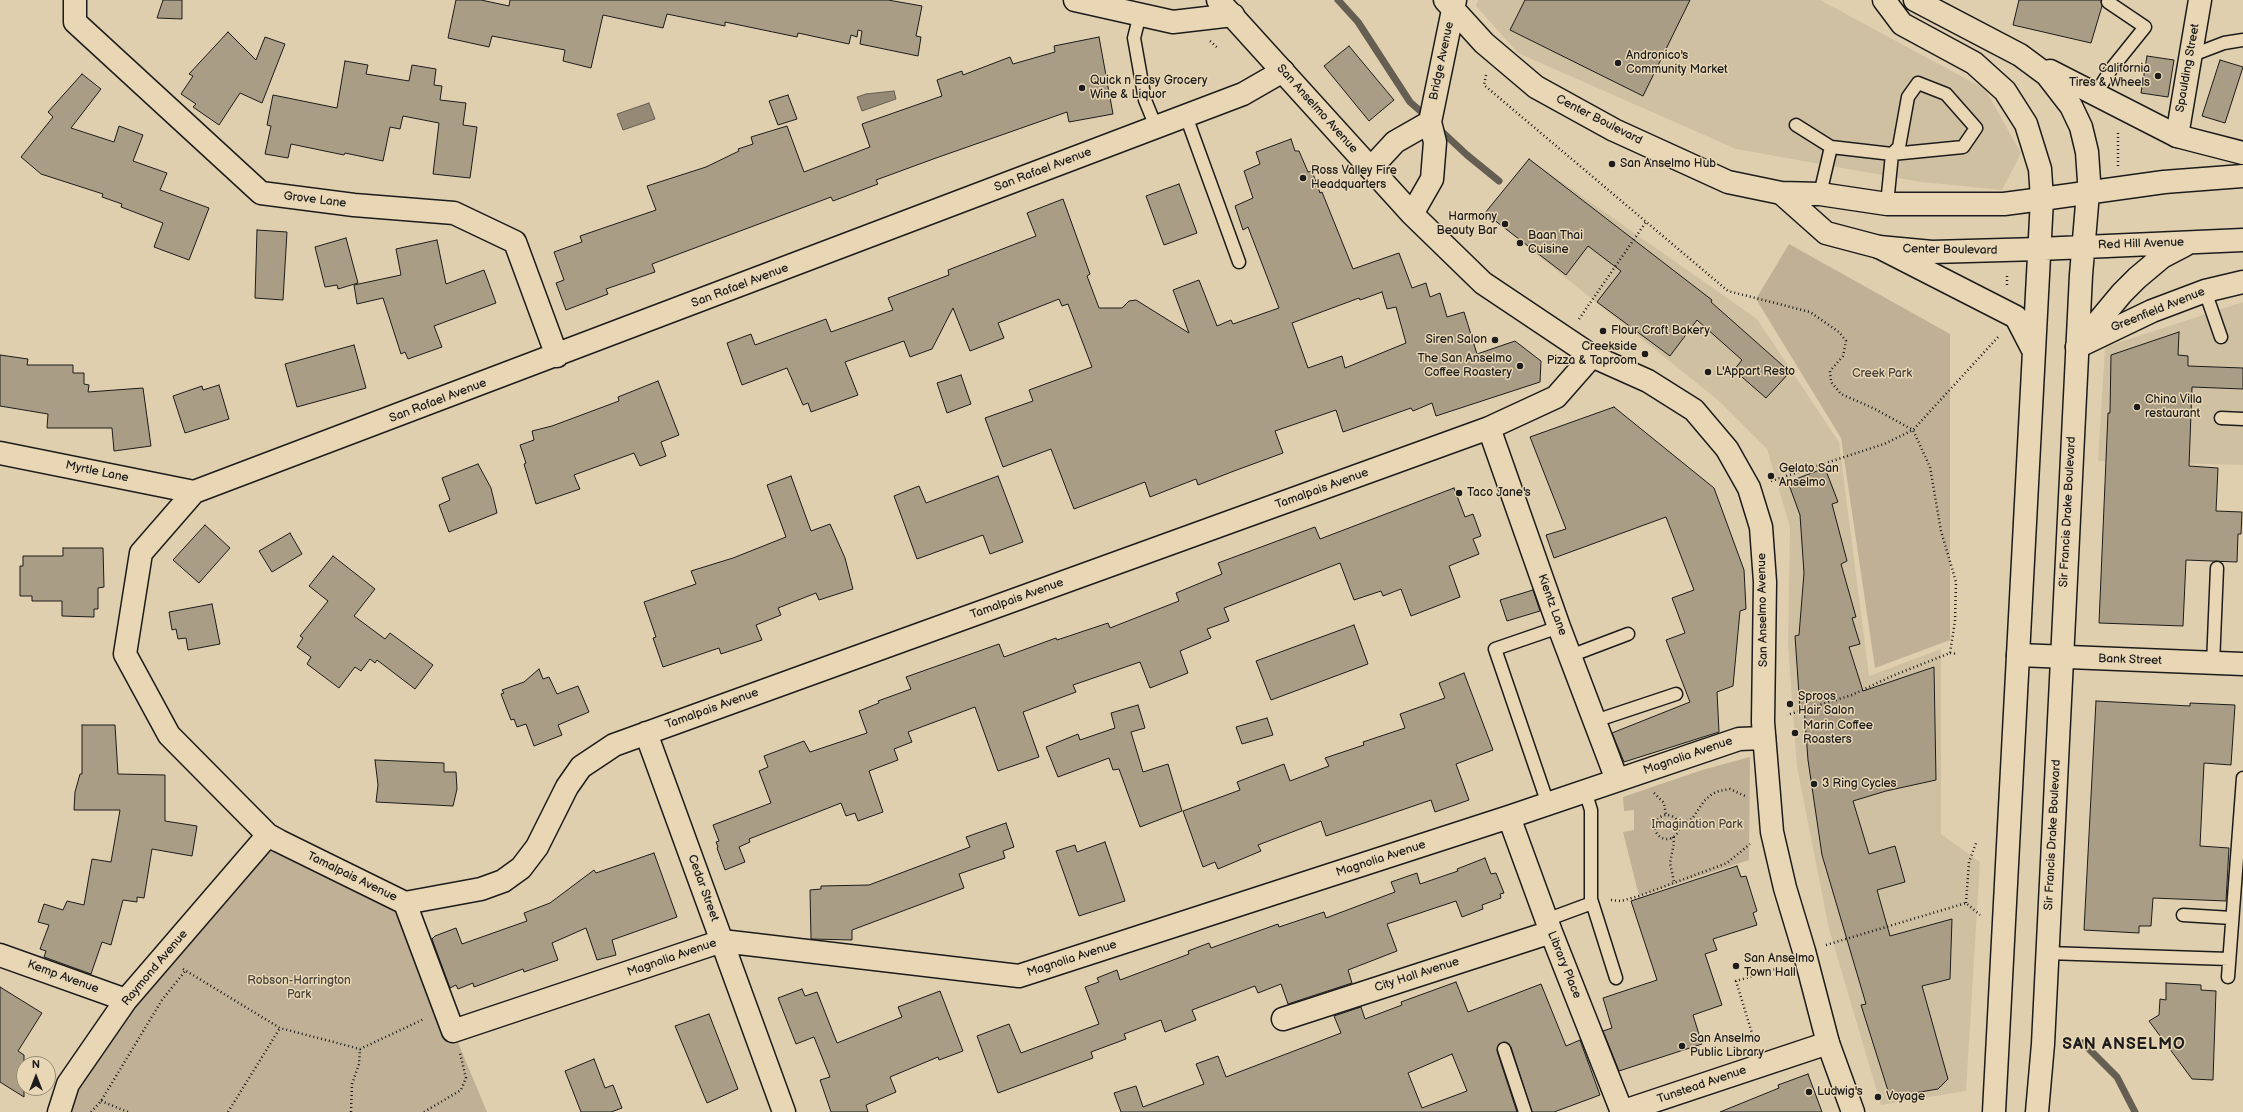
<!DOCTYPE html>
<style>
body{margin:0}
#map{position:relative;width:2243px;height:1112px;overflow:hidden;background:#e0cfae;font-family:"Balsamiq Sans",sans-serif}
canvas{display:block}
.north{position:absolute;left:16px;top:1056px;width:40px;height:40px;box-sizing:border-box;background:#e8d6b4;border:1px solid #968c77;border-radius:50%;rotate:0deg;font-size:11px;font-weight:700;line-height:16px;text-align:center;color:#1c1c1c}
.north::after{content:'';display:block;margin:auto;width:14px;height:18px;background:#1c1c1c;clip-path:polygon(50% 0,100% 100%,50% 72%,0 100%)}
</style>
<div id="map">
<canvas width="2243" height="1112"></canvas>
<div class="north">N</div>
</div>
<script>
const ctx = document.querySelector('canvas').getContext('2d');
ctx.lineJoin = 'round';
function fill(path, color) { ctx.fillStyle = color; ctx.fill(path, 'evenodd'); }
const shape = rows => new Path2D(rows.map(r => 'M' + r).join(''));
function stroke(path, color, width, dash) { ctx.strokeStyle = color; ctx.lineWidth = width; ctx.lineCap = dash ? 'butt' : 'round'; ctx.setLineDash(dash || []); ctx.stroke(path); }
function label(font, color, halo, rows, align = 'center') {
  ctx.font = font + ' "Balsamiq Sans",sans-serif'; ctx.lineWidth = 3; ctx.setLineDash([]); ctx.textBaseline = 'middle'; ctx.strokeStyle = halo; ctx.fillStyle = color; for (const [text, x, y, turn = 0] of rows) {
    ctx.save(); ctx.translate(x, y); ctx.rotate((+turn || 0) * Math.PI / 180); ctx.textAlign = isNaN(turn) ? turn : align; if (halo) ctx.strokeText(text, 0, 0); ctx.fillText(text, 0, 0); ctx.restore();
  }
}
const built = shape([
 [1478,0,1820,0,1985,89,2021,153,2002,190,1921,182,1736,149,1518,53,1476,6],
 [1529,159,1757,319,1839,442,1869,676,1941,649,1941,834,1980,862,1966,1091,1881,1105,1829,929,1797,767,1788,645,1790,527,1767,449,1719,401,1485,213],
 [2243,302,2243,465,2098,461,2105,347]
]);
const green = shape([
 [1789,244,1950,334,1950,640,1875,668,1841,438,1756,299],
 [1750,757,1749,860,1639,896,1623,832,1634,830,1634,810,1624,811,1623,797,1702,770],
 [268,835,405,903,444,1009,487,1112,59,1112,68,1084]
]);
const water = shape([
 [894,91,896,99,862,111,857,97,866,94,894,91],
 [649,103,655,119,623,130,617,114,649,103]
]);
const stream = shape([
 [1338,0,1358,22,1410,102,1427,117],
 [1437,127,1467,155,1499,181],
 [2083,1043,2117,1077,2135,1112]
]);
const building = shape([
 [163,0,182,0,182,19,157,18,163,0],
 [456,0,481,0,509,6,510,0,888,0,922,6,916,36,921,37,918,56,860,44,862,31,858,30,857,37,851,35,849,44,798,33,797,37,725,22,725,26,667,14,663,28,603,15,591,68,563,61,565,50,492,36,489,47,448,38,456,0],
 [1525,0,1690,0,1643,96,1510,30,1525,0],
 [2019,0,2101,0,2102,6,2091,43,2013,25,2019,0],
 [228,32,256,60,265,37,285,44,262,103,240,93,219,125,193,107,196,104,181,94,193,76,189,74,228,32],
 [1099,37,1113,114,1069,122,1067,112,936,158,876,180,878,184,833,201,831,197,652,264,655,272,606,289,608,294,566,310,556,283,564,280,554,252,582,242,580,236,656,210,647,186,706,167,739,151,738,149,753,144,751,137,787,126,804,172,870,147,862,124,942,96,937,80,962,71,963,75,1010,57,1013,64,1055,52,1054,46,1099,37],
 [1349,46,1394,100,1369,121,1324,66,1349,46],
 [2147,56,2174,60,2168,97,2141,93,2147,56],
 [2220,60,2243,67,2225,123,2202,116,2220,60],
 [345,61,368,65,366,74,409,81,412,65,436,69,434,85,442,86,440,100,466,103,463,125,477,127,470,178,433,174,439,123,403,116,400,129,390,127,383,161,345,153,344,155,291,144,288,158,265,154,271,126,267,125,273,95,337,108,345,61],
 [82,74,101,89,71,128,114,142,119,126,143,135,133,161,167,173,160,190,209,208,189,260,154,247,163,223,121,207,122,204,102,197,103,194,41,174,21,157,53,117,48,112,82,74],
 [788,95,797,119,778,125,769,101,788,95],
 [1291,139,1295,151,1299,151,1308,172,1312,171,1320,193,1322,192,1353,269,1399,253,1412,288,1426,283,1430,297,1440,293,1447,317,1464,312,1477,354,1515,341,1541,361,1540,382,1436,416,1432,403,1413,411,1411,408,1343,432,1336,410,1275,431,1283,453,1234,471,1198,485,1196,479,1150,497,1145,482,1074,509,1051,449,1003,467,985,418,1033,401,1029,390,1092,367,1068,304,1062,306,1059,299,998,323,1004,338,970,351,953,308,932,349,910,357,904,341,845,362,858,395,811,412,808,403,803,405,787,368,742,385,727,343,751,334,755,345,826,319,831,332,893,310,888,298,949,275,948,270,1036,236,1027,213,1063,199,1090,274,1087,276,1099,308,1122,308,1129,301,1136,300,1189,333,1173,290,1199,280,1217,326,1231,320,1233,324,1279,308,1248,227,1243,230,1235,206,1253,198,1244,171,1260,164,1256,152,1291,139],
 [1382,292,1387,309,1396,307,1406,343,1345,368,1342,356,1308,368,1292,323,1359,298,1360,300,1382,292],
 [1529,159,1712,300,1711,302,1790,372,1766,398,1734,370,1742,360,1697,320,1670,356,1597,302,1621,271,1588,246,1566,275,1485,213,1529,159],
 [1179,184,1197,233,1164,245,1146,196,1179,184],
 [257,230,287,232,283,300,255,298,257,230],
 [346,238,358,283,338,289,337,285,325,287,315,247,346,238],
 [437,240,446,284,484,270,496,303,434,326,442,347,408,359,405,352,401,354,383,298,357,304,354,285,401,275,396,249,437,240],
 [2179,332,2178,355,2188,356,2188,366,2243,368,2243,389,2192,387,2189,466,2218,468,2216,511,2242,512,2241,534,2238,534,2237,562,2186,560,2183,626,2099,623,2108,413,2110,413,2111,355,2179,332],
 [354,345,366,388,297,407,285,364,354,345],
 [0,355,28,359,27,365,73,365,73,373,84,373,84,384,89,385,88,392,143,388,151,446,114,451,112,428,47,428,48,414,0,406,0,355],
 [961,375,971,404,947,413,937,383,961,375],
 [658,381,679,435,661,442,666,456,640,466,634,453,574,475,580,489,536,504,524,464,526,463,520,445,534,440,532,431,552,426,619,401,618,397,658,381],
 [219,385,229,419,185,433,173,396,202,386,203,390,219,385],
 [1614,407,1714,488,1744,570,1746,609,1740,611,1733,686,1717,692,1719,732,1624,762,1612,733,1690,702,1666,640,1685,633,1672,598,1694,590,1666,517,1554,558,1546,535,1566,529,1530,437,1614,407],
 [478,464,491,488,497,513,449,532,439,505,450,500,442,478,478,464],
 [1825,468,1838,502,1832,504,1847,561,1841,564,1856,617,1852,618,1860,644,1849,647,1863,691,1934,667,1936,780,1886,791,1853,801,1869,854,1895,846,1905,882,1877,890,1890,936,1952,919,1950,979,1922,986,1948,1079,1938,1089,1890,1097,1861,1005,1866,1004,1822,855,1808,760,1804,707,1800,709,1795,636,1799,635,1804,573,1800,515,1788,482,1825,468],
 [791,476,811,531,830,524,845,558,853,589,819,600,816,593,778,608,781,615,756,625,762,640,721,654,719,648,663,667,653,638,656,637,644,602,696,584,691,571,733,558,786,537,767,485,791,476],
 [998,476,1023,542,990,554,983,535,917,559,894,496,919,486,926,503,998,476],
 [1454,488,1465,517,1473,514,1481,536,1473,539,1479,554,1449,566,1460,597,1411,616,1401,589,1383,596,1381,591,1354,600,1340,563,1224,608,1229,621,1207,629,1211,638,1180,651,1188,673,1150,688,1140,662,1073,685,1076,692,1023,712,1039,757,998,771,975,707,908,732,912,742,894,749,898,760,869,771,883,812,858,821,855,813,846,816,841,803,749,839,750,842,739,847,745,862,725,870,717,848,718,847,716,842,719,841,713,825,771,803,759,771,768,767,764,756,804,741,810,752,867,733,859,711,879,703,878,701,911,689,906,677,999,644,1004,657,1056,638,1057,640,1108,623,1110,628,1179,601,1176,593,1222,574,1218,563,1315,527,1320,539,1454,488],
 [205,525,230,548,199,583,173,560,205,525],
 [290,533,302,554,272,572,259,551,290,533],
 [63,548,103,548,104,587,98,588,98,609,94,609,94,617,62,616,62,601,32,601,32,596,20,596,20,566,23,566,23,556,63,556,63,548],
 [333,556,375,589,354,616,385,639,390,633,433,665,415,689,377,660,375,663,370,659,361,671,355,667,339,688,307,664,311,657,297,647,303,638,300,636,328,601,309,586,333,556],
 [1533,590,1540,611,1507,621,1500,600,1533,590],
 [212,604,220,644,188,650,186,638,178,639,176,629,172,630,169,612,212,604],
 [1354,625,1368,664,1271,700,1256,661,1354,625],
 [539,669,543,679,549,677,557,694,578,686,589,712,558,725,562,735,534,746,526,724,517,727,514,719,511,720,501,694,504,693,502,690,524,682,539,669],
 [1464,673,1493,750,1456,764,1469,800,1435,812,1431,800,1326,836,1321,821,1258,845,1261,851,1218,869,1215,862,1203,867,1183,811,1240,790,1237,782,1284,764,1290,781,1329,766,1325,758,1364,745,1363,742,1405,728,1400,714,1445,698,1439,683,1464,673],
 [2096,701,2190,706,2190,703,2235,705,2231,765,2204,763,2200,846,2229,848,2226,901,2153,898,2151,926,2139,926,2139,933,2084,930,2096,701],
 [1138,705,1145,728,1131,732,1143,772,1168,764,1182,811,1140,827,1119,769,1113,770,1109,758,1058,777,1046,747,1078,734,1080,740,1115,728,1111,713,1138,705],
 [1267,718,1273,735,1242,744,1236,727,1267,718],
 [82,725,115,725,118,774,165,775,165,821,197,826,192,856,152,849,144,898,137,897,137,902,123,900,111,945,102,942,91,974,44,957,46,951,40,949,49,925,38,922,44,904,63,910,67,901,84,905,92,859,111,862,120,810,74,810,75,792,80,774,82,774,82,725],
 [375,760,444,763,444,772,456,772,457,789,453,806,376,802,378,785,375,760],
 [1006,823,1014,847,1003,851,1005,858,959,874,964,888,852,930,852,940,811,939,810,890,821,889,821,886,869,885,970,847,966,837,1006,823],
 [1105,842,1125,901,1079,916,1056,851,1075,845,1077,852,1105,842],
 [654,853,677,917,612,940,616,955,597,960,586,928,552,943,558,960,524,972,523,969,474,987,473,983,458,989,456,985,450,988,432,939,435,936,456,928,462,944,527,921,524,913,550,903,594,870,596,873,654,853],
 [1485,858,1491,874,1496,873,1504,893,1500,894,1501,898,1482,905,1483,909,1462,917,1456,901,1387,924,1397,951,1348,970,1352,983,1288,1004,1281,984,1258,993,1255,986,1192,1010,1196,1020,1165,1032,1161,1020,1124,1034,1126,1039,1091,1052,1093,1058,998,1093,977,1036,1009,1024,1021,1053,1099,1024,1085,987,1099,982,1097,978,1117,970,1120,980,1189,954,1188,951,1209,943,1211,948,1278,924,1279,927,1324,912,1326,918,1395,892,1391,882,1417,873,1420,884,1458,871,1457,869,1485,858],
 [1737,866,1741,877,1746,876,1757,911,1753,913,1757,925,1713,939,1717,950,1705,954,1722,1005,1693,1015,1702,1044,1619,1071,1603,1031,1612,1028,1603,998,1657,980,1631,901,1737,866],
 [1456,982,1468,1012,1541,984,1566,1046,1580,1040,1600,1095,1554,1112,1532,1112,1511,1047,1505,1042,1499,1044,1497,1051,1517,1112,1121,1112,1114,1093,1136,1086,1143,1107,1204,1084,1196,1064,1218,1056,1226,1077,1341,1033,1334,1016,1361,1007,1365,1019,1402,1005,1401,1002,1456,982],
 [1452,1054,1467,1091,1422,1108,1408,1073,1452,1054],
 [2166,983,2201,985,2201,990,2216,991,2213,1080,2192,1079,2149,1021,2159,1015,2160,999,2166,1000,2166,983],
 [0,987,42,1013,18,1051,24,1055,24,1097,0,1082,0,987],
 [802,989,805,996,817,992,837,1043,902,1017,898,1007,940,991,963,1051,939,1060,938,1057,890,1077,896,1092,866,1105,868,1112,831,1112,820,1080,830,1077,814,1037,796,1044,778,998,802,989],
 [709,1014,738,1089,707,1103,675,1026,709,1014],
 [594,1059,605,1088,613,1085,622,1108,611,1112,581,1112,565,1071,594,1059],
 [1808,1074,1822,1112,1720,1112,1779,1088,1778,1085,1808,1074]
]);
const path = shape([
 [1210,41,1219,49],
 [1486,75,1484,85,1728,291,1810,312,1839,332,1846,341,1843,356,1830,371,1831,382,1841,394,1873,408,1913,430,1930,467,1941,531,1956,582,1955,621,1950,653,1892,676,1852,695,1787,715],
 [2118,133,2118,166],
 [2007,285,2007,273],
 [1579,319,1646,222],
 [1771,481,1884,444,1913,430,1999,336],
 [1950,653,1958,654],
 [1654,793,1664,803,1666,815],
 '1655 827a12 12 0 1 1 24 0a12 12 0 1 1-24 0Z',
 [1679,823,1692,819,1704,801,1712,794,1719,791,1730,789,1745,796],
 [1673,837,1674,843,1670,863,1674,882],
 [1611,900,1621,901,1639,896,1727,863,1750,844],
 [1966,903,1969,862,1976,843],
 [1826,945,1966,903,1980,915],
 [183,969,280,1028,360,1049,424,1019],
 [1755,1043,1736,981,1783,967],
 [101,1101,128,1112],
 [91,1112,101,1101,162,1000,186,970],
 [228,1112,280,1028],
 [351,1112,352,1084,359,1064,360,1049],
 [424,1112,461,1090,466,1078,460,1053]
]);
const lane = shape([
 [1140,14,1134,38,1145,100,1156,127],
 [2190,56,2224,43,2243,40],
 [1918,83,1946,94,1976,128,1963,147,1892,154,1899,147,1908,97,1918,83],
 [2095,95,2112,68,2145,27,2108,2],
 [1186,116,1239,262],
 [1796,125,1831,147,1820,194],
 [1831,147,1892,154,1887,204],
 [2205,291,2221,337],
 [2221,418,2243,419],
 [1570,656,1628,634],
 [2213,664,2217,568],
 [1595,721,1676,694],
 [1585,791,1591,810,1591,899,1616,978],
 [1548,804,1495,649,1559,627],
 [2183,915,2232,918],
 [1546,920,1592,903],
 [2047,953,2229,959],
 [2228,977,2243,778],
 [1504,1049,1525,1112]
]);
const street = shape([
 [75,0,75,22,261,193,354,205,454,213,515,242,557,356],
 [1075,0,1173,22,1233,15],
 [1283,71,1243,94,194,492,141,553,125,654,169,735,268,835,279,841,405,903,481,889,503,881,521,868,537,847,567,787,581,767,614,745,1489,428,1556,397,1592,356],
 [2177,136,2200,0],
 [2077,347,2152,311,2205,291,2243,282],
 [1489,428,1559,627,1617,780],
 [0,453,194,492],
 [646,733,784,1112],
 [1509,817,1551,932,1622,1112],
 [405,903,453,1031,722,941,1019,976,1509,817,1739,739,1764,738],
 [0,955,126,1000],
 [1283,1019,1551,932],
 [59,1112,68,1084,126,1000,268,835],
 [1621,1112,1828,1043]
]);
const secondary = shape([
 [1218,0,1412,214,1483,283,1592,356,1648,381,1694,410,1727,449,1749,488,1761,527,1765,582,1763,722,1772,832,1785,888,1804,951,1828,1043,1853,1112],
 [1445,0,1484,43,1536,87,1614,130,1728,182,1781,193,1820,194,1887,204,2004,204,2042,199],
 [1371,168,1395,142,1430,122],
 [1781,193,1826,233,1879,247,1932,252,2039,249],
 [1412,214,1432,179,1435,142,1430,122,1455,0],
 [2018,655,2243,664]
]);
const primary = shape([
 [1884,0,1902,24,1974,63,2005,91,2026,124,2040,169,2042,199,1994,1112],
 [1915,0,2020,55,2047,75,2071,106,2081,127,2087,152,2089,181,2081,275,2043,1044,2037,1112],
 [2050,71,2177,136,2243,153],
 [2042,199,2164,182,2243,176],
 [1879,247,2016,317,2032,348],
 [2039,249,2243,240],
 [2077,347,2122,293,2137,278,2162,257,2185,245]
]);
const markers = [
 [1618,63,4,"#1c1c1c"],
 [2158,76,4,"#1c1c1c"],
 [1082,88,4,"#1c1c1c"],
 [1612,164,4,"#1c1c1c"],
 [1303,178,4,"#1c1c1c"],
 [1505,224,4,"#1c1c1c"],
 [1520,243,4,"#1c1c1c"],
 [1603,331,4,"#1c1c1c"],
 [1495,340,4,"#1c1c1c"],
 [1645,354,4,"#1c1c1c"],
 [1520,366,4,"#1c1c1c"],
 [1708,372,4,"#1c1c1c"],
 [2137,407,4,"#1c1c1c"],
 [1771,476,4,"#1c1c1c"],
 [1459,493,4,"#1c1c1c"],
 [1790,704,4,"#1c1c1c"],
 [1795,733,4,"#1c1c1c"],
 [1814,784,4,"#1c1c1c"],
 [1736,966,4,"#1c1c1c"],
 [1682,1046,4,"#1c1c1c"],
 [1809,1092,4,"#1c1c1c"],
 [1878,1097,4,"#1c1c1c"]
];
const poiNames = [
 ["Andronico's",1626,56],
 ["Community Market",1626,70],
 ["California",2150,69,"right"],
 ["Tires & Wheels",2150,83,"right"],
 ["Quick n Easy Grocery",1090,81],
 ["Wine & Liquor",1090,95],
 ["San Anselmo Hub",1620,164],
 ["Ross Valley Fire",1311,171],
 ["Headquarters",1311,185],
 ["Harmony",1497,217,"right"],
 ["Beauty Bar",1497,231,"right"],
 ["Baan Thai",1528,236],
 ["Cuisine",1528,250],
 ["Flour Craft Bakery",1611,331],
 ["Siren Salon",1487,340,"right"],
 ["Creekside",1637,347,"right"],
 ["Pizza & Taproom",1637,361,"right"],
 ["The San Anselmo",1512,359,"right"],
 ["Coffee Roastery",1512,373,"right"],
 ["L'Appart Resto",1716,372],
 ["China Villa",2145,400],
 ["restaurant",2145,414],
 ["Gelato San",1779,469],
 ["Anselmo",1779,483],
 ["Taco Jane's",1467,493],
 ["Sproos",1798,697],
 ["Hair Salon",1798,711],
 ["Marin Coffee",1803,726],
 ["Roasters",1803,740],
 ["3 Ring Cycles",1822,784],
 ["San Anselmo",1744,959],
 ["Town Hall",1744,973],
 ["San Anselmo",1690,1039],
 ["Public Library",1690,1053],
 ["Ludwig's",1817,1092],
 ["Voyage",1886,1097]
];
const streetNames = [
 ["Bridge Avenue",1442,61,-78],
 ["Spaulding Street",2188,68,-80],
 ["San Anselmo Avenue",1317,109,48],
 ["Center Boulevard",1599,120,27],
 ["San Rafael Avenue",1043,170,-21],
 ["Grove Lane",315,200,7],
 ["Red Hill Avenue",2141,244,-2],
 ["Center Boulevard",1950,250,1],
 ["San Rafael Avenue",740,286,-21],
 ["Greenfield Avenue",2158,310,-22],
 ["San Rafael Avenue",438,401,-21],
 ["Myrtle Lane",97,472,12],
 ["Tamalpais Avenue",1322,489,-20],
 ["Sir Francis Drake Boulevard",2068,512,-87],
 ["Tamalpais Avenue",1017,599,-20],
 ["Kientz Lane",1552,605,70],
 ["San Anselmo Avenue",1763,610,-91],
 ["Bank Street",2130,660,2],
 ["Tamalpais Avenue",712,709,-20],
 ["Magnolia Avenue",1688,756,-19],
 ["Sir Francis Drake Boulevard",2053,835,-87],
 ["Magnolia Avenue",1381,859,-18],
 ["Tamalpais Avenue",352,877,26],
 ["Cedar Street",703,888,70],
 ["Magnolia Avenue",672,958,-19],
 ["Magnolia Avenue",1072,959,-18],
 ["Library Place",1564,965,68],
 ["Raymond Avenue",155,968,-50],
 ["City Hall Avenue",1417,975,-18],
 ["Kemp Avenue",63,977,20],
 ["Tunstead Avenue",1702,1085,-19]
];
const parkNames = [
 ["Creek Park",1882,374],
 ["Imagination Park",1697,825],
 ["Robson-Harrington",299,981],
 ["Park",299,995]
];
const districtNames = [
 ["SAN ANSELMO",2124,1045]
];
fill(built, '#d0c0a2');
fill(green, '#c0b196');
fill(water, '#958a76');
stroke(water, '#655e52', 1);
stroke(stream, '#655e52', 7);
fill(building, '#a99d86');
stroke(building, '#1c1c1c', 1);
stroke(lane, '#1c1c1c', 15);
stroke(street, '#1c1c1c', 25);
stroke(secondary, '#1c1c1c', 25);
stroke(primary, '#1c1c1c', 25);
stroke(path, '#1c1c1c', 2.5, [1, 3]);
stroke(lane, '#e8d6b4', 12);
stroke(street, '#e8d6b4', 22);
stroke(secondary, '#e8d6b4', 22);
stroke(primary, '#e8d6b4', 22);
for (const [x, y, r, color] of markers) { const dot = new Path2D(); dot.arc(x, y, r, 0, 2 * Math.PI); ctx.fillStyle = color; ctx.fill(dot); stroke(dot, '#e8d6b4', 1.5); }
label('12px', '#1c1c1c', '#e8d6b4', poiNames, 'left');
label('12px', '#1c1c1c', '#e8d6b4', streetNames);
label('12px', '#45413a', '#e8d6b4', parkNames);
ctx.letterSpacing = '1px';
label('bold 16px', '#1c1c1c', '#e8d6b4', districtNames);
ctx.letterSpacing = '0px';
</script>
